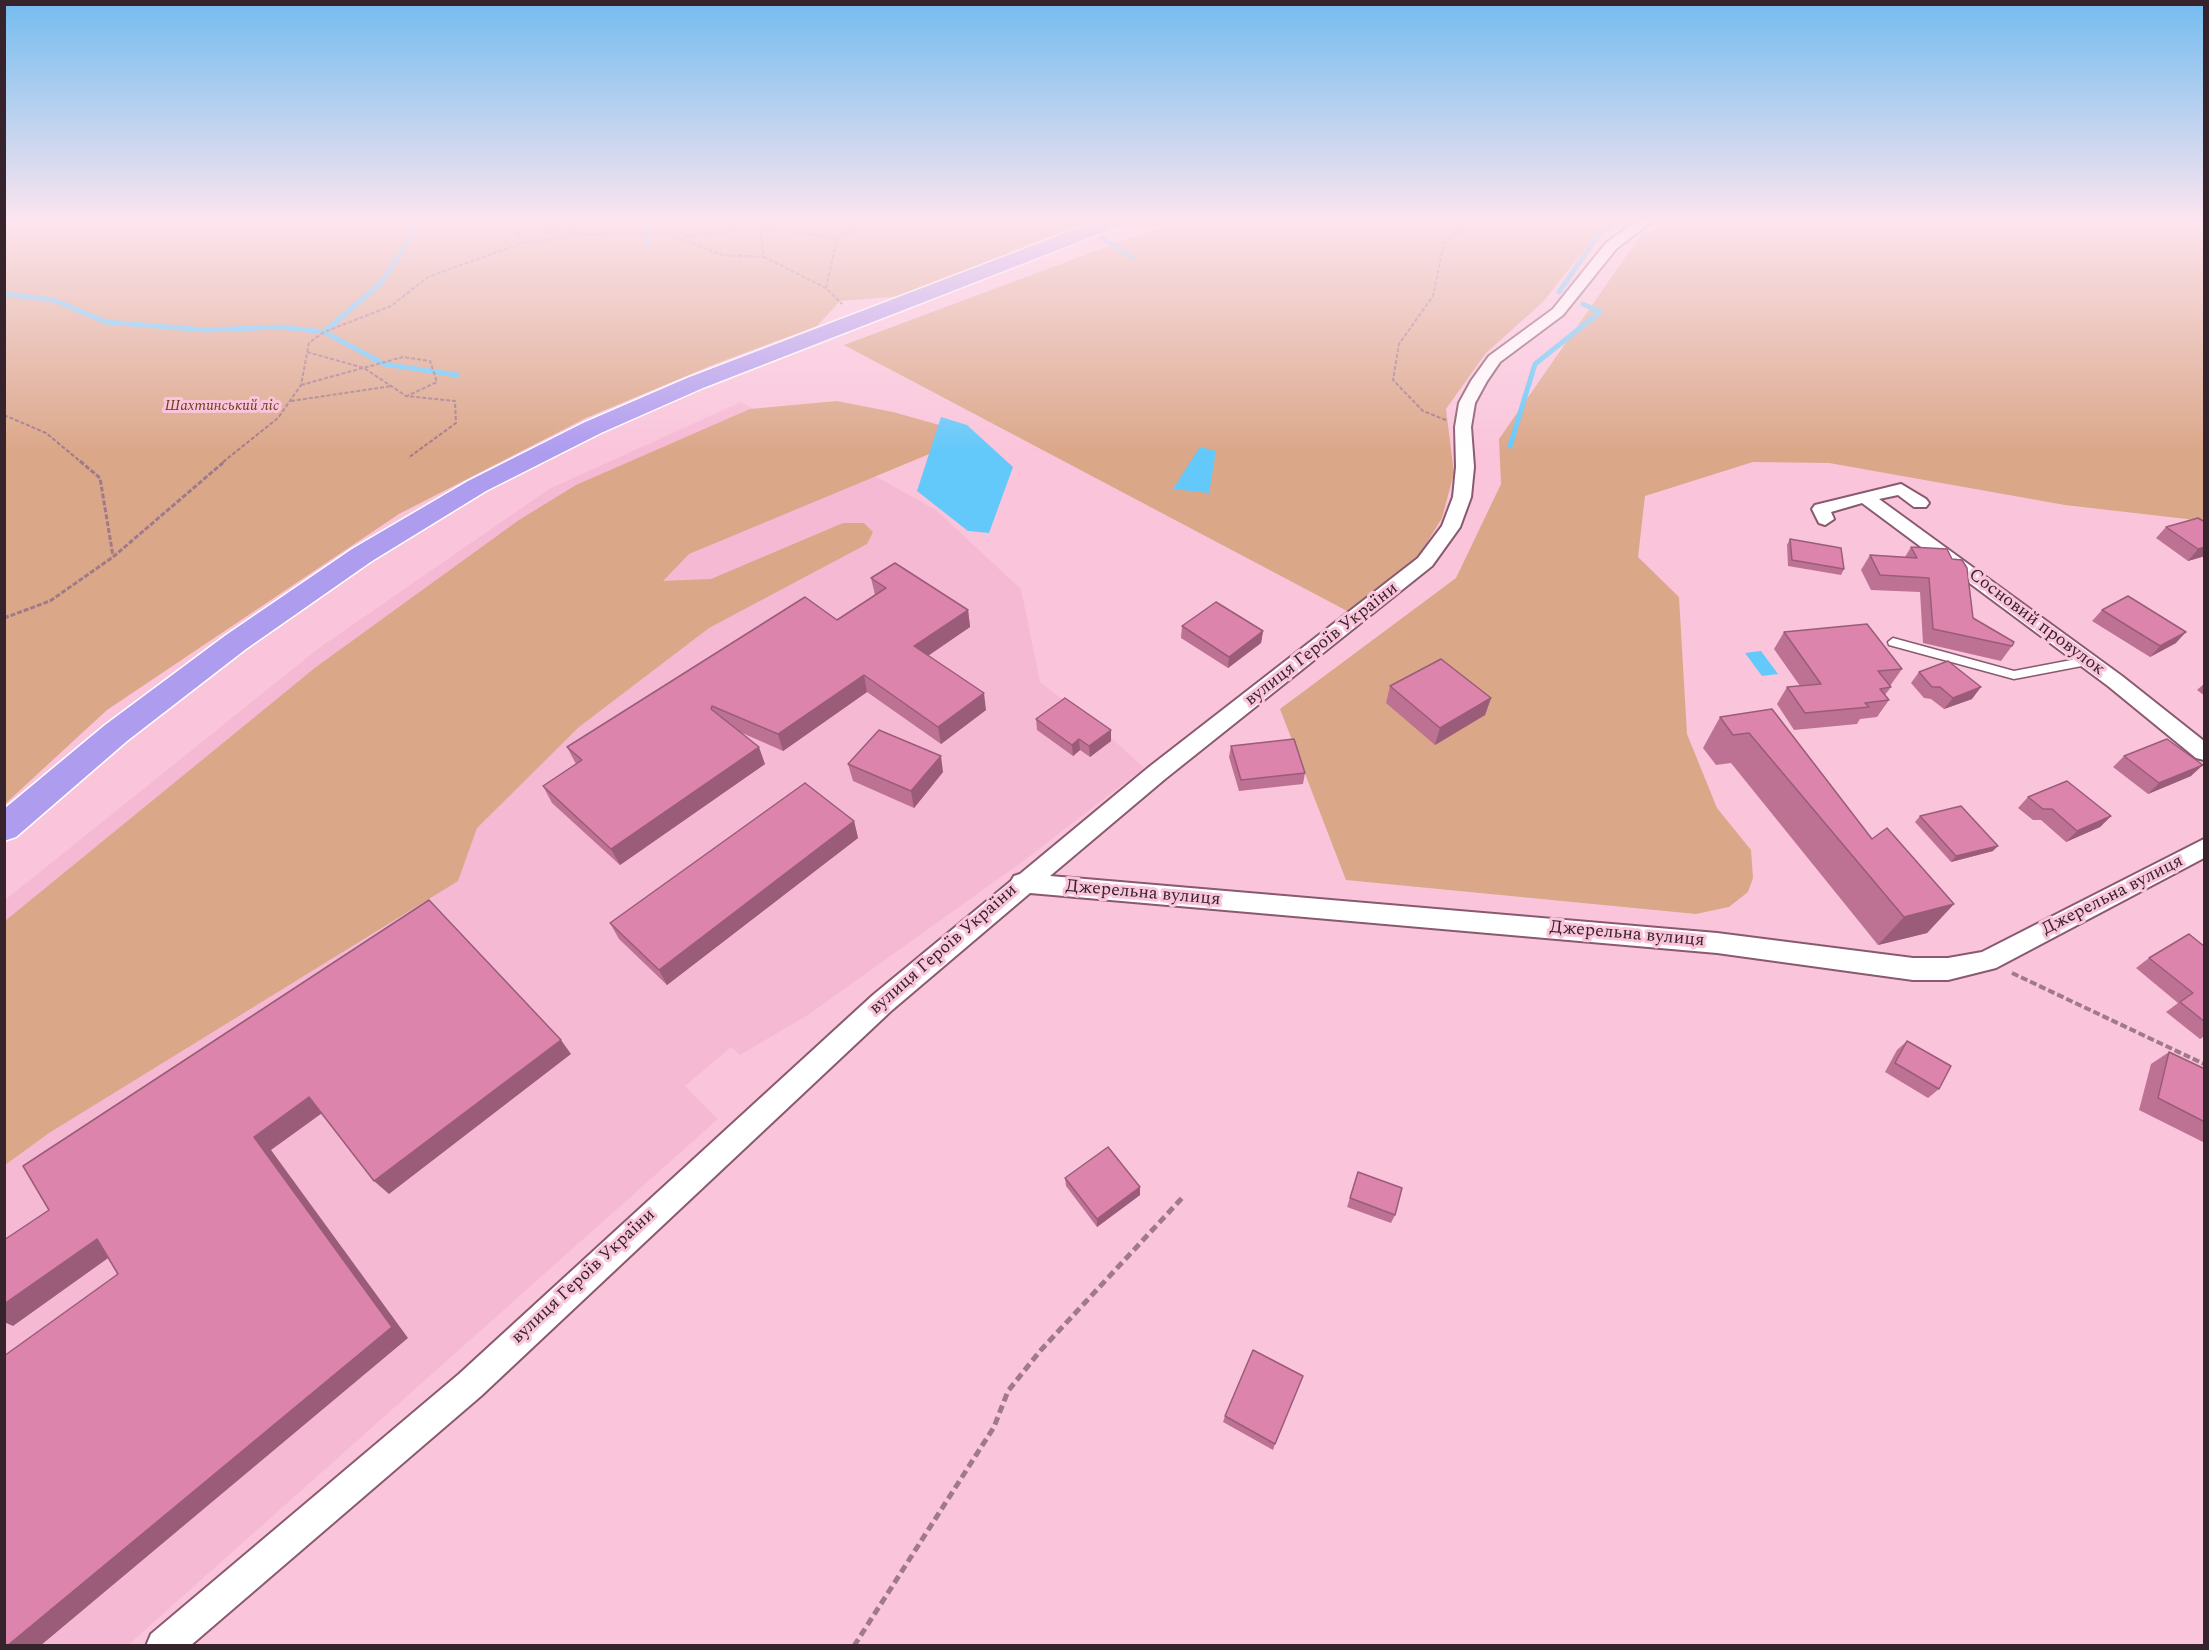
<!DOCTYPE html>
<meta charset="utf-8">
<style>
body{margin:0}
#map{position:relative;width:2209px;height:1650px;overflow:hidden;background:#fac5db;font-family:Spectral,serif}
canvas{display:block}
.frame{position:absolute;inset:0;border:6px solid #37232b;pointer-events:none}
</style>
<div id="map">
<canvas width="2209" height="1650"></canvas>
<div class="frame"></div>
</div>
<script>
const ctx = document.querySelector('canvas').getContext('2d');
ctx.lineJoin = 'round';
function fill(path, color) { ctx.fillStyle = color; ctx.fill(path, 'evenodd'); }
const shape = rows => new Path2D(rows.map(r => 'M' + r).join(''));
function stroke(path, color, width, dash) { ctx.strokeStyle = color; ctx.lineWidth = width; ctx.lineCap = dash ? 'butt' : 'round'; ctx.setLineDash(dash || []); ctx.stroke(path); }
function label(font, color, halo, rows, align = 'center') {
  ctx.font = font + ' Spectral,serif'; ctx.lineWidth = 6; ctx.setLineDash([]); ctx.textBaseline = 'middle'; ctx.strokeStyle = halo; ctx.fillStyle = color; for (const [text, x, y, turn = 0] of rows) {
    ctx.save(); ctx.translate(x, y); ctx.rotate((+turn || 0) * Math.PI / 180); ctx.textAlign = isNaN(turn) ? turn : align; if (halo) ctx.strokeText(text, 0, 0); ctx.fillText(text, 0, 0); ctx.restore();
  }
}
const built = shape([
 [741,402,936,510,1021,589,1040,682,1104,731,1144,768,1022,862,808,1015,740,1055,731,1047,685,1086,718,1119,128,1645,5,1646,5,900,319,648,549,489]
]);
const green = shape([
 [5,221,1089,221,902,296,840,301,817,326,715,364,586,418,399,514,107,710,5,804],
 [1176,221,1617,221,1599,231,1544,301,1486,353,1446,409,1454,473,1442,518,1417,559,1349,612,844,345],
 [1678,221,2204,221,2204,521,2065,505,1829,463,1753,462,1645,496,1638,557,1679,597,1687,734,1717,808,1751,850,1753,878,1748,892,1729,907,1696,914,1346,880,1280,709,1456,578,1501,484,1499,439,1640,236],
 [837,401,893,412,975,435,689,554,663,581,711,579,843,523,864,523,873,532,867,544,709,628,579,727,477,828,458,881,49,1133,5,1165,5,921,316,667,519,520,576,485,750,409]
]);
const water = shape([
 [941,417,967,425,1013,467,989,533,968,531,917,491],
 [1200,447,1216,451,1209,493,1173,489],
 [1761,651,1778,674,1762,676,1745,653]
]);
const stream = shape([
 [643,221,647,243],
 [1074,221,1078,223],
 [1102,238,1132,257],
 [1559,292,1599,234,1620,221],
 [4,294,54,300,106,322,206,330,280,327,324,332,384,364,457,375],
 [324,332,381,283,421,221],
 [1510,446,1535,364,1600,312,1583,304]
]);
const pathFar3 = shape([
 [513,221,522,243],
 [515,221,579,234],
 [563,221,581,233],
 [759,221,764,257,826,288,842,304],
 [761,226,837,239,868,221],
 [686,237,734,230,754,221],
 [826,288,837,239],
 [307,352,364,368,406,396,455,401,456,423,408,458],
 [301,385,403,357,430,361,437,382,407,396],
 [291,401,392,386],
 [4,415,46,433,81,462],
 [1446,420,1423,411,1393,380,1399,344,1433,296,1444,242,1469,221],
 [223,462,278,418,301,385,309,343,324,332,391,306,428,277,522,243,584,235,662,231,722,255,764,257]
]);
const pathFar2 = shape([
 [80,461,100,478,113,556],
 [4,618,50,601,113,557,225,461]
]);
const pathFar1 = shape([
 [2012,973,2204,1064]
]);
const path = shape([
 [854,1646,994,1427,1008,1391,1040,1351,1183,1197]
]);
const service = shape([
 [1893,638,2014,671,2087,657,2092,661,2087,665,2014,679,1889,645,1888,642,1893,638]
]);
const minor = shape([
 [1636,221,1652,221,1616,249,1563,315,1500,362,1487,381,1475,403,1471,427,1474,467,1471,497,1460,527,1432,566,1165,779,1050,876,1717,933,1913,958,1948,958,1982,952,2204,839,2204,858,1996,968,1948,980,1913,980,1717,953,1030,893,891,1011,481,1396,190,1646,146,1646,151,1634,459,1374,873,995,1011,881,1014,876,1020,874,1149,767,1418,558,1442,526,1453,497,1456,467,1455,427,1459,403,1471,381,1489,356,1553,309,1606,243,1636,221],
 [1901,484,1926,499,1929,503,1926,507,1914,507,1898,495,1879,499,2122,676,2204,741,2204,760,2196,758,2108,686,1862,503,1831,512,1834,519,1825,525,1819,523,1812,509,1815,505,1901,484]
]);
const trunk = shape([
 [1097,221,1125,221,1122,225,703,388,601,433,486,491,372,561,246,649,127,741,16,837,4,841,4,809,105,725,226,635,352,549,468,481,583,423,687,378,1097,221]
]);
const wall = shape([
 [2205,522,2205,556,2188,561,2156,538,2166,527],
 [1790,539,1844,569,1841,575,1788,566,1787,545],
 [1911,547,1973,618,2012,646,2001,661,1923,643,1920,592,1871,590,1861,570,1870,555,1905,557],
 [871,578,968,610,970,627,928,656,986,710,941,744,867,692,783,751,740,732,765,764,620,865,552,803,543,786,576,764,567,747,837,620,875,595],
 [2102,610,2176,643,2150,657,2092,621],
 [1182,626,1263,631,1261,643,1228,668,1181,638],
 [1784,632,1902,669,1890,686,1891,687,1885,695,1889,700,1877,717,1860,719,1857,724,1794,730,1777,704,1787,687,1800,686,1774,649],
 [1919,672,1972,699,1944,709,1931,699,1924,698,1911,683],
 [2205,683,2205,696,2197,690],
 [1390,686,1491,698,1485,715,1435,745,1386,703],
 [1772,709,1872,839,1954,904,1927,933,1878,945,1731,763,1716,765,1703,748,1720,717],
 [1036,719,1111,741,1090,757,1080,750,1073,756,1037,730],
 [1231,746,1305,773,1303,784,1239,791,1229,757],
 [2124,756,2191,776,2148,794,2113,767],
 [848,764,943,772,914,808,853,781],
 [2028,797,2111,816,2100,827,2066,842,2041,820,2033,820,2018,808],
 [1920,816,1993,851,1951,862,1915,822],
 [854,821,858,838,667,985,619,939,610,923],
 [2205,947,2205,1036,2200,1039,2166,1012,2178,1003,2136,968,2149,958],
 [1907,1041,1939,1089,1928,1098,1885,1072,1897,1050],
 [2169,1052,2205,1069,2205,1143,2139,1110,2151,1064],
 [1358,1172,1395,1215,1391,1223,1347,1207],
 [1065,1178,1140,1195,1097,1227,1066,1186],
 [1225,1416,1275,1444,1273,1450,1223,1422]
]);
const shadedWall = shape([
 [2205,547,2205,556,2188,561,2198,549],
 [968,610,970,627,917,663,914,646],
 [1263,631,1261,643,1228,668,1229,657],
 [2186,632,2176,643,2150,657,2160,646],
 [864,675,867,692,783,751,778,734],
 [1981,687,1972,699,1944,709,1953,698],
 [984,693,986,710,941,744,938,727],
 [1491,698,1485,715,1435,745,1440,728],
 [1111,730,1111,741,1090,757,1089,746],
 [1079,739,1080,750,1073,756,1072,745],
 [759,747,765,764,620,865,611,849],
 [941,756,943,772,914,808,911,791],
 [2203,765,2191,776,2148,794,2159,783],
 [2111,816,2100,827,2066,842,2077,831],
 [854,821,858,838,667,985,659,970],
 [1998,846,1993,851,1951,862,1956,856],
 [1954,904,1927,933,1878,945,1904,917],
 [561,1040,571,1054,389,1194,374,1181],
 [309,1097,325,1111,271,1150,408,1338,40,1646,7,1646,254,1137],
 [1140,1187,1140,1195,1097,1227,1097,1219],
 [97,1239,118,1251,13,1326,4,1322,4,1304]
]);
const building = shape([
 [2198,518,2205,522,2205,547,2198,549,2166,527,2198,518],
 [1790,539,1841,548,1844,569,1792,560,1790,539],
 [1911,547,1947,549,1952,559,1962,560,1967,568,1973,618,2014,642,2012,646,1933,629,1929,578,1880,575,1870,555,1917,558,1911,547],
 [895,563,968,610,914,646,984,693,938,727,864,675,778,734,712,706,711,709,759,747,611,849,543,786,582,760,567,747,805,597,837,620,886,588,871,578,895,563],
 [2128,596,2186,632,2160,646,2102,610,2128,596],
 [1216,602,1263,631,1229,657,1182,626,1216,602],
 [1867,624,1902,669,1878,671,1891,687,1880,689,1889,700,1865,703,1869,707,1805,713,1787,687,1821,684,1784,632,1867,624],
 [1441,659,1491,698,1440,728,1390,686,1441,659],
 [1948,661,1981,687,1953,698,1940,687,1932,687,1919,672,1948,661],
 [1065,698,1111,730,1089,746,1079,739,1072,745,1036,719,1065,698],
 [1772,709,1872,839,1887,828,1954,904,1904,917,1749,733,1733,735,1720,717,1772,709],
 [879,730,941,756,911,791,848,764,879,730],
 [1294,739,1305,773,1241,780,1231,746,1294,739],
 [2167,739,2203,765,2159,783,2124,756,2167,739],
 [2067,781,2111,816,2077,831,2052,809,2043,809,2028,797,2067,781],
 [805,783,854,821,659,970,610,923,805,783],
 [1961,806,1998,846,1956,856,1920,816,1961,806],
 [429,900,561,1040,374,1181,309,1097,254,1137,392,1327,7,1646,4,1646,4,1356,118,1274,97,1239,4,1304,4,1240,49,1210,23,1166,429,900],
 [2189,934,2205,947,2205,1022,2180,1002,2193,993,2149,958,2189,934],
 [1907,1041,1951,1066,1939,1089,1895,1063,1907,1041],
 [2169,1052,2205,1069,2205,1122,2158,1098,2169,1052],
 [1108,1147,1140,1187,1097,1219,1065,1178,1108,1147],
 [1358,1172,1402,1188,1395,1215,1350,1198,1358,1172],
 [1253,1350,1303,1376,1275,1444,1225,1416,1253,1350]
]);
const farParknames = [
 ["Шахтинський ліс",222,407]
];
const streetNames = [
 ["Сосновий провулок",2036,623,37],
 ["вулиця Героїв України",1322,645,-38],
 ["Джерельна вулиця",1143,894,5],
 ["Джерельна вулиця",2113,896,-27],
 ["Джерельна вулиця",1627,935,5],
 ["вулиця Героїв України",944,950,-41],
 ["вулиця Героїв України",584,1277,-43]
];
fill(built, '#f6b9d3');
fill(green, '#dba789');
fill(water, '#63c9fa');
stroke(stream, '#63c9fa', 5);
stroke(service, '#895a6f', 3);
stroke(minor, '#895a6f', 4);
stroke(trunk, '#fff', 3);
stroke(pathFar3, '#a07a89', 2, [4, 2]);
stroke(pathFar2, '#a07a89', 3, [5, 2]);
stroke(pathFar1, '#a07a89', 4, [7, 3]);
stroke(path, '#a07a89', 5, [8, 4.5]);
fill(service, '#fff');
fill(minor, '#fff');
fill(trunk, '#ae9cef');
fill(wall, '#bd7294');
fill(shadedWall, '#9a5c78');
fill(building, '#dc84ac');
stroke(building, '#9a5c78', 1.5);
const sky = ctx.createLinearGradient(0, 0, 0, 452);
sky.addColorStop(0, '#73bcef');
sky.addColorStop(0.49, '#fde5ef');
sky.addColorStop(1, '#fde5ef00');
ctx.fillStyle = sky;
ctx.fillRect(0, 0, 2209, 452);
label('italic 15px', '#6e3a15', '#fac5db', farParknames);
label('18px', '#37232b', '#fac5db', streetNames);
</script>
